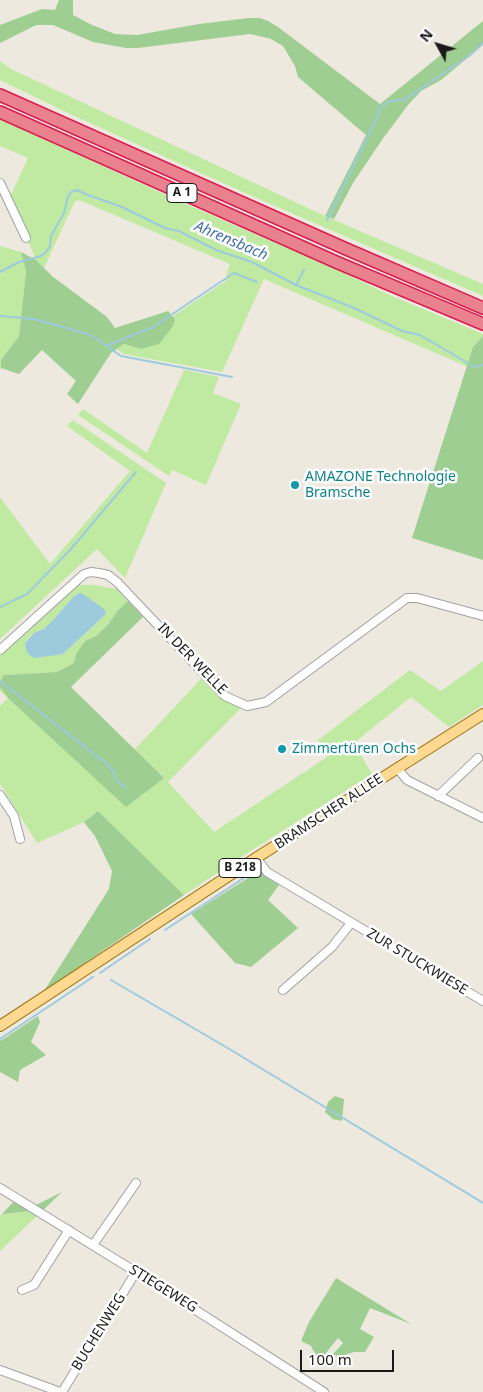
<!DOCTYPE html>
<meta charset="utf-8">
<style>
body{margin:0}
#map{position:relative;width:483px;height:1392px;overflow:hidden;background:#ede9df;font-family:"Noto Sans",sans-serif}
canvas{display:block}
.north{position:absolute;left:413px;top:20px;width:50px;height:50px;-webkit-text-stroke:4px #fff;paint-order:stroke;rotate:309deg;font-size:14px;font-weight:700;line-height:20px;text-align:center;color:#1a1a1a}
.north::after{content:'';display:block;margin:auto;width:18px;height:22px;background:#1a1a1a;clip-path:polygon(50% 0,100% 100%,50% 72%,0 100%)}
.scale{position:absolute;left:300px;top:1350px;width:94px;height:22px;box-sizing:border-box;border:2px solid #1a1a1a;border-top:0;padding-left:6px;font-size:15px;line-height:18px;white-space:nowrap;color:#1a1a1a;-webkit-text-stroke:4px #fff;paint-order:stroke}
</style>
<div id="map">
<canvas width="483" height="1392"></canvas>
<div class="north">N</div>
<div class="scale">100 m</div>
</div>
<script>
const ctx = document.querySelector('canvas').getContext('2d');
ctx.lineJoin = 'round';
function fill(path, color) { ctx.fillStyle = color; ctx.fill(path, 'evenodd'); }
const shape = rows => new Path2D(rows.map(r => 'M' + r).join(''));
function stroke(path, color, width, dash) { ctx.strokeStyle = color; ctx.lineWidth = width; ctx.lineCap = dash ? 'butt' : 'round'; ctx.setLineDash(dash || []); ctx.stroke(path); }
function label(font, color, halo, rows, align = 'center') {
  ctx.font = font + ' "Noto Sans",sans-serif'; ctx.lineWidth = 5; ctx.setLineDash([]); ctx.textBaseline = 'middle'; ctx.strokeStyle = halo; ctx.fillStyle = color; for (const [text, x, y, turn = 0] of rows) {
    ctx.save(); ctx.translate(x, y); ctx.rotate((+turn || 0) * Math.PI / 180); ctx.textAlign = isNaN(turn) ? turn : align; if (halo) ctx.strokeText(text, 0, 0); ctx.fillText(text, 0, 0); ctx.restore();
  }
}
const grass = shape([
 [0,61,11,69,325,216,483,284,483,296,245,193,72,115,0,80],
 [0,119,177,200,340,271,385,293,483,334,483,336,473,347,468,367,264,279,222,372,123,354,117,349,124,344,141,349,175,319,173,316,226,281,227,272,230,264,79,200,75,201,44,268,36,260,28,241,30,239,10,197,28,158,0,146],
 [0,246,21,252,26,271,19,336,1,360,1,368,0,370],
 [184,370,219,377,213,393,241,404,206,485,172,470,169,476,78,415,83,409,147,453],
 [73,420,166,483,125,578,97,549,0,639,0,497,50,564,130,471,67,426],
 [77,585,94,585,117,589,128,601,118,610,107,626,96,636,85,641,76,654,74,663,57,672,4,675,0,681,0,656],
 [79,593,106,614,63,654,30,656,26,650,25,642,34,633,44,629,56,617,73,597],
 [483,661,483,705,449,727,411,697,354,743,372,774,238,859,184,895,98,811,84,822,37,843,0,784,0,706,8,698,0,691,0,687,8,698,164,778,134,750,202,678,225,700,242,707,168,782,214,832,327,757,318,740,410,670,441,691],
 [29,1211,37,1216,0,1251,0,1216,2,1214]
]);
const forest = shape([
 [59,0,73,0,73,15,92,25,115,34,137,35,199,24,249,18,260,18,268,21,278,27,380,104,483,21,483,45,441,80,421,91,408,105,384,137,353,183,334,219,325,216,366,135,298,77,295,66,283,46,271,39,250,34,138,48,126,48,93,42,53,25,36,25,0,43,0,25,42,9,55,10],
 [21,252,36,260,52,276,107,317,115,328,168,311,175,319,173,326,159,344,141,349,124,344,111,353,78,404,67,394,76,381,42,350,19,374,1,368,1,360,19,336,26,271],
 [483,336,483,560,412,538,473,347],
 [128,601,143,617,71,687,164,778,126,807,8,698,0,687,0,681,4,675,57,672,74,663,76,654,85,641,96,636,107,626,118,610],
 [98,811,184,895,44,991,109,889,112,871,95,836,84,822],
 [259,871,282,881,268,900,298,928,251,967,235,963,191,914],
 [38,1016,40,1022,31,1042,46,1055,20,1070,18,1082,0,1072,0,1041],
 [335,1096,344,1099,342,1121,333,1119,325,1112,328,1102],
 [62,1192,37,1216,29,1211,2,1214,17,1198,32,1207],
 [336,1278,411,1324,370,1308,360,1329,374,1337,365,1352,354,1352,338,1357,333,1354,343,1343,338,1338,321,1359,316,1356,311,1346,301,1341,309,1322]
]);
const water = shape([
 [79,593,83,594,104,609,106,614,63,654,35,658,30,656,26,650,25,643,34,633,44,629,56,617,73,597]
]);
const stream = shape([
 [327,220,376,120,380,108,389,101,404,100,469,56,483,43],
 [0,272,19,262,41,256,46,252,50,246,51,236,64,213,68,197,71,192,77,190,88,195,122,207,165,228,179,231,216,250,252,262,296,285,354,308,402,331,420,335,466,362,475,367,483,365],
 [296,285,304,270],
 [0,316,34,319,91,335,121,356,232,377],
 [106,346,153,327,234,273,257,282],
 [0,607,27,594,70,550,136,472],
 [0,681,108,765,113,771,115,778,118,782,126,788],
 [165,930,256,870],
 [100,973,150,939],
 [111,980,226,1047,483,1203],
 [0,1039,93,977]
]);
const minor = shape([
 [0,183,26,238],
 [0,650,84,574,91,572,99,573,108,575,117,582,225,696,247,706,266,702,407,598,417,598,483,616],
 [397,768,407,780,483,818],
 [0,795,14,816,20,839],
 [438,796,478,758],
 [256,858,267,872,483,1001],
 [283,990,332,947,351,923],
 [0,1188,136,1272,324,1392],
 [93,1245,136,1183],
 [22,1290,34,1285,69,1230],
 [0,1370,60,1392],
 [62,1392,136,1272]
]);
const major = shape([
 [0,1026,256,858,483,714]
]);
const highway = shape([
 [0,95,344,248,483,308],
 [0,112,336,262,483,324]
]);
const markers = [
 [295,485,5,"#0f9aa8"],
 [282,749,5,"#0f9aa8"]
];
const shields = [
 [182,193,30],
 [240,868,42]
];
const shieldNames = [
 ["A 1",182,193],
 ["B 218",240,868]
];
const cultureNames = [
 ["AMAZONE Technologie",305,477],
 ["Bramsche",305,493],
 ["Zimmertüren Ochs",292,749]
];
const streetNames = [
 ["IN DER WELLE",192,659,46],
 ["BRAMSCHER ALLEE",329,812,-33],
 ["ZUR STUCKWIESE",417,962,31],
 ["STIEGEWEG",163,1289,32],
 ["BUCHENWEG",99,1332,-58]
];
const waterNames = [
 ["Ahrensbach",231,241,23]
];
fill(grass, '#c0eaa2');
fill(forest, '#9fce92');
fill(water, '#9dcadd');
stroke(stream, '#9dcadd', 2);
stroke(minor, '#a1a1a1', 10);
stroke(major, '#916c00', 12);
stroke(highway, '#da1d4f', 14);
stroke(minor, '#fff', 8);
stroke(major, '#ffd892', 10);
stroke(highway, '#e9828e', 11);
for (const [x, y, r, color] of markers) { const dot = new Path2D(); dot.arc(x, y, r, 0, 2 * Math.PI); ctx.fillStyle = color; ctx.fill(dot); stroke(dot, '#fff', 2); }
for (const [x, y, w] of shields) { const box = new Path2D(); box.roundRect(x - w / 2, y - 9.5, w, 19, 4); ctx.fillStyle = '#fff'; ctx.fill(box); stroke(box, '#1a1a1a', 1); }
label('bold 12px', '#1a1a1a', null, shieldNames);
label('14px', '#0d838f', '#fff', cultureNames, 'left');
label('14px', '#1a1a1a', '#fff', streetNames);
label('italic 15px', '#4571ac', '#fff', waterNames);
</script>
